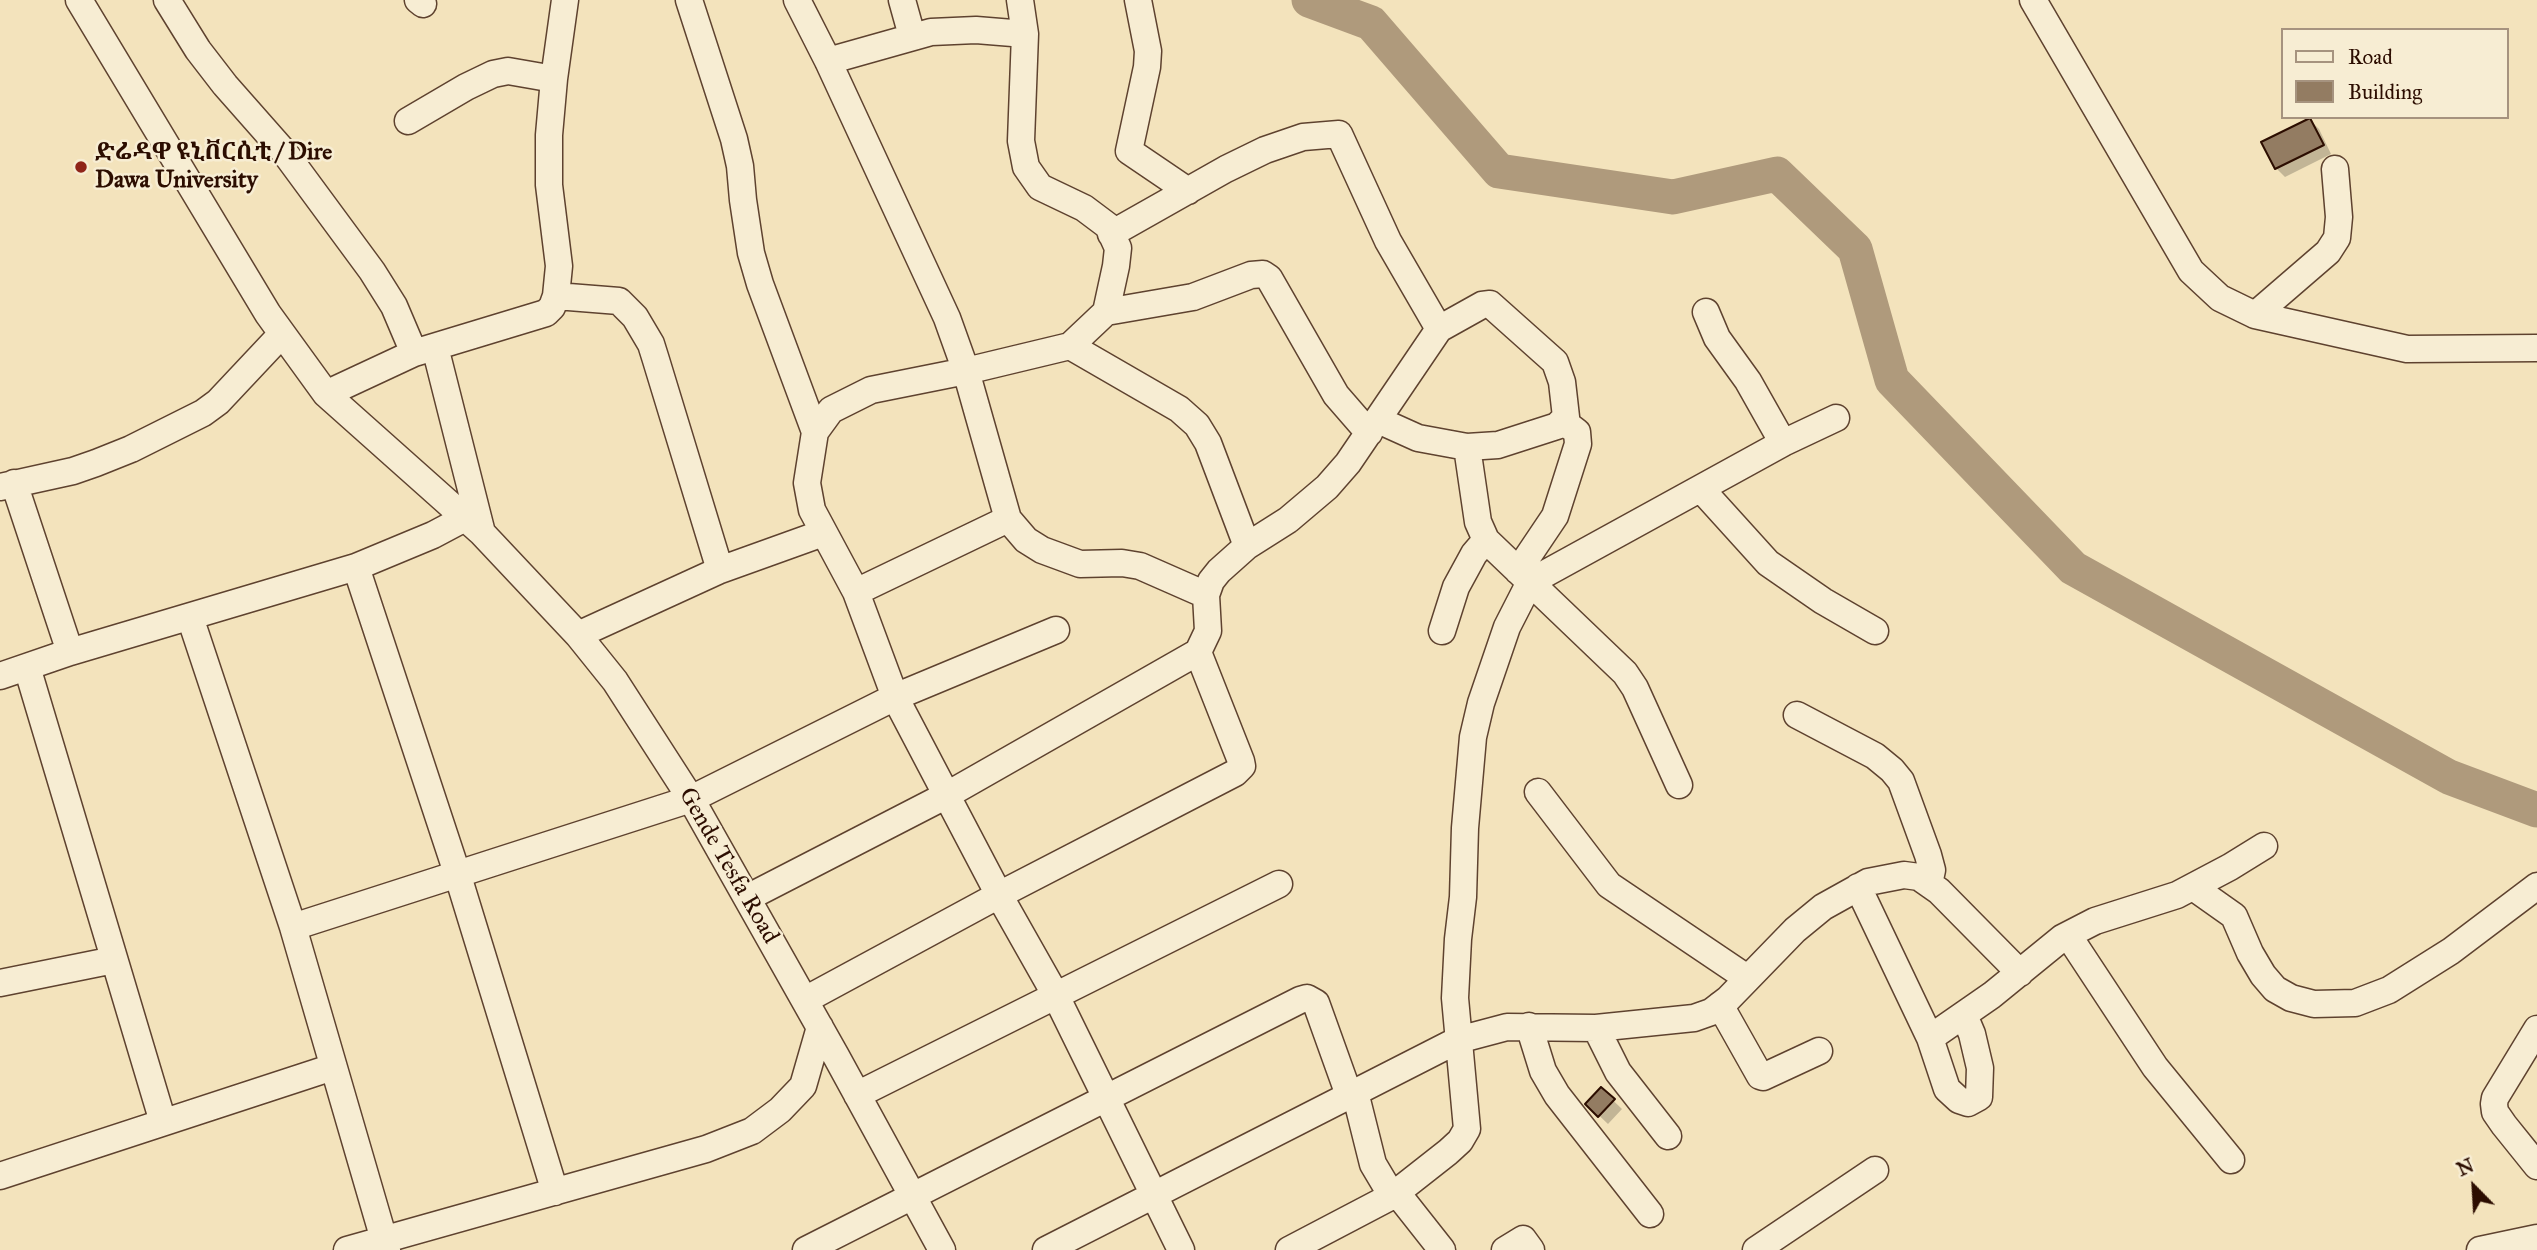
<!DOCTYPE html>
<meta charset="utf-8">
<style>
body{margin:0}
#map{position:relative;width:2537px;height:1250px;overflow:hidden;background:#f3e3bc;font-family:"IM FELL Great Primer",serif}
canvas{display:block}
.legend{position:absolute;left:2281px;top:28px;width:228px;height:91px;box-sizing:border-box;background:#f7edd3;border:2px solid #a6937f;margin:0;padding:9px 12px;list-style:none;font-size:21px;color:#2c0d00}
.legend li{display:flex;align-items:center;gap:14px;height:35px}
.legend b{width:35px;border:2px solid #a6937f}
.north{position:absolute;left:2439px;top:1152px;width:70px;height:70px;-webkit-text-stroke:5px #f7edd3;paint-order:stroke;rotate:336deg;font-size:19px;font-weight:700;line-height:28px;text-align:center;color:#2c0d00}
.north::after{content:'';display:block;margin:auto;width:24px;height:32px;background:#2c0d00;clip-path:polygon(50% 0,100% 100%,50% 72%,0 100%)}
</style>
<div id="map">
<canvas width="2537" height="1250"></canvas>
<ul class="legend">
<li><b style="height:9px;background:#f7edd3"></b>Road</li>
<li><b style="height:19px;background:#937c62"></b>Building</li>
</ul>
<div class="north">N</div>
</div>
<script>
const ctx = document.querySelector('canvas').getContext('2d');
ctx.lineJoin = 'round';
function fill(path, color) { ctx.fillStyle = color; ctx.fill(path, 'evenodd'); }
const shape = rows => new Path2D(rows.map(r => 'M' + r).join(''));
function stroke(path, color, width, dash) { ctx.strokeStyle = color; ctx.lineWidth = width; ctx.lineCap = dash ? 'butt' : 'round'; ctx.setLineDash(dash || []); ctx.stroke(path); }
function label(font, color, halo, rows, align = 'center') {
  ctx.font = font + ' "IM FELL Great Primer","Noto Serif Ethiopic",serif'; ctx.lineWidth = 5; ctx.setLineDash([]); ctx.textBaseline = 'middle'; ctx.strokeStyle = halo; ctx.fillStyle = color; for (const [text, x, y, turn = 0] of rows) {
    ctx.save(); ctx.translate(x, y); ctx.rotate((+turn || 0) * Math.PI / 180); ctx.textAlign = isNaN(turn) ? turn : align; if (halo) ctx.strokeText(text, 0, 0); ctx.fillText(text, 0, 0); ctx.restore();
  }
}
const shadow = shape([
 [2310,120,2319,129,2331,154,2285,177,2276,168],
 [1601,1089,1622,1109,1608,1124,1587,1104]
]);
const river = shape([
 [1309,0,1371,23,1499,171,1673,197,1777,174,1855,249,1892,380,2073,568,2449,777,2537,810]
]);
const building = shape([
 [2310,118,2324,145,2275,169,2261,142,2310,118],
 [1601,1087,1615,1099,1598,1117,1585,1104,1601,1087]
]);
const minor = shape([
 [79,0,268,314,326,394,482,533,578,635,615,681,691,799,836,1056,942,1250],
 [167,0,198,50,225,85,285,153,372,271,394,306,414,353],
 [418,0,423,4],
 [689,0,734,139,740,166,743,200,751,253,760,284,815,432,807,483,812,510,856,592,895,697,999,895,1055,994,1181,1250],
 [797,0,828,61,947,318,966,371,1008,519,1026,540,1042,550,1080,564,1122,563,1140,566,1206,595],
 [902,0,912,36],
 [1138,0,1148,51,1147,67,1129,151,1188,191],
 [2033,0,2191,271,2220,298,2255,315,2407,349,2537,348],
 [828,61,931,32,976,30,1025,34],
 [408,121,466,87,493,74,508,71,554,79],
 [1111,234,1226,169,1265,150,1303,137,1339,134,1388,241,1439,329],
 [556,296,619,301,635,317,651,344,656,360,720,570],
 [1106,312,1193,297,1251,275,1263,274,1269,278,1336,395,1369,433],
 [1706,312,1717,338,1748,381,1783,443],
 [2255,315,2328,252,2337,238,2339,217,2335,169],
 [1070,346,1179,409,1197,425,1208,443,1247,546],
 [435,347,482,533],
 [326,394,414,353,546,313,552,307,556,296,559,266,549,185,549,135,554,79,565,0],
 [1378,420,1418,438,1467,447,1478,522,1486,540,1625,673,1635,688,1679,785],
 [815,432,831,410,871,390,966,371,1070,346,1106,312,1116,266,1118,248,1108,226,1084,208,1040,187,1026,167,1021,141,1025,34,1020,0],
 [14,483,70,652],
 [0,487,73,471,96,463,131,449,203,413,218,402,281,335],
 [1701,489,1768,563,1823,601,1875,631],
 [356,567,458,876,555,1192],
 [1518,571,1555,516,1578,444,1577,432,1564,422],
 [856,592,1008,519],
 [190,617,293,927,387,1250],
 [1442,631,1456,587,1474,554,1486,540],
 [578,635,720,570,823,533],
 [27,667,163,1122],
 [0,676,70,652,356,567,433,535,465,518],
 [1797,715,1875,756,1892,770,1901,781,1928,855,1932,870,1929,884],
 [1538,792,1609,885,1747,978],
 [1858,887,1930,1038,1947,1089,1959,1100,1968,1103,1979,1097,1980,1068,1972,1034,1964,1015],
 [2193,887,2234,916,2250,953,2263,975,2275,989,2291,998,2314,1004,2355,1003,2389,990,2451,951,2537,886],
 [747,898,947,795,1198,652,1208,631,1206,595,1211,581,1219,571,1247,546,1288,520,1327,487,1348,463,1439,329,1482,305,1490,304,1555,362,1562,382,1566,417,1557,426,1498,445,1467,447],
 [293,927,691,799,895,697,1056,630],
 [2068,935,2155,1067,2231,1160],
 [0,983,114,960],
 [805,1000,999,895,1235,773,1242,766,1241,761,1198,652],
 [1720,1005,1760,1076,1763,1077,1819,1051],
 [1529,1026,1543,1071,1557,1095,1650,1214],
 [1596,1028,1618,1072,1668,1136],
 [2537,1029,2495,1098,2494,1104,2495,1112,2504,1125,2537,1166],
 [1930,1038,1992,995,2062,938,2095,921,2177,895,2230,867,2264,846],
 [1355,1092,1373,1164,1392,1196],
 [857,1095,1279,884],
 [0,1176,333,1067],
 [1397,1193,1442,1250],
 [347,1250,706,1149,752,1131,780,1110,803,1086,820,1027],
 [806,1250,1300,1000,1307,998,1316,1003,1349,1095],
 [1046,1250,1458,1040,1507,1027,1596,1028,1694,1018,1711,1012,1728,999,1795,930,1823,907,1868,882,1904,875,1919,877,1939,891,2020,973],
 [1289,1250,1392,1196,1448,1152,1460,1141,1467,1129,1455,998,1458,939,1463,897,1465,828,1473,737,1481,703,1507,627,1530,582,1783,443,1836,418],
 [1505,1250,1523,1239,1531,1250],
 [1756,1250,1875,1170],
 [2480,1250,2537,1238]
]);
const markers = [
 [81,167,7,"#8f2418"]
];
const poiNames = [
 ["ድሬዳዋ ዩኒቨርሲቲ / Dire",95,153],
 ["Dawa University",95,181]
];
const streetNames = [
 ["Gende Tesfa Road",728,866,60]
];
fill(shadow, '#0003');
stroke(river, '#af9a7c', 35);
fill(building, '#937c62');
stroke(building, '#2c0d00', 2);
stroke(minor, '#5e422f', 29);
stroke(minor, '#f7edd3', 26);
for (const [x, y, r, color] of markers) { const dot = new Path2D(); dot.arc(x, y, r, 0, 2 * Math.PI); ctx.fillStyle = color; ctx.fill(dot); stroke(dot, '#f7edd3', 2.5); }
label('bold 24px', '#2c0d00', '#f7edd3', poiNames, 'left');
label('24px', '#2c0d00', '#f7edd3', streetNames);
</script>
